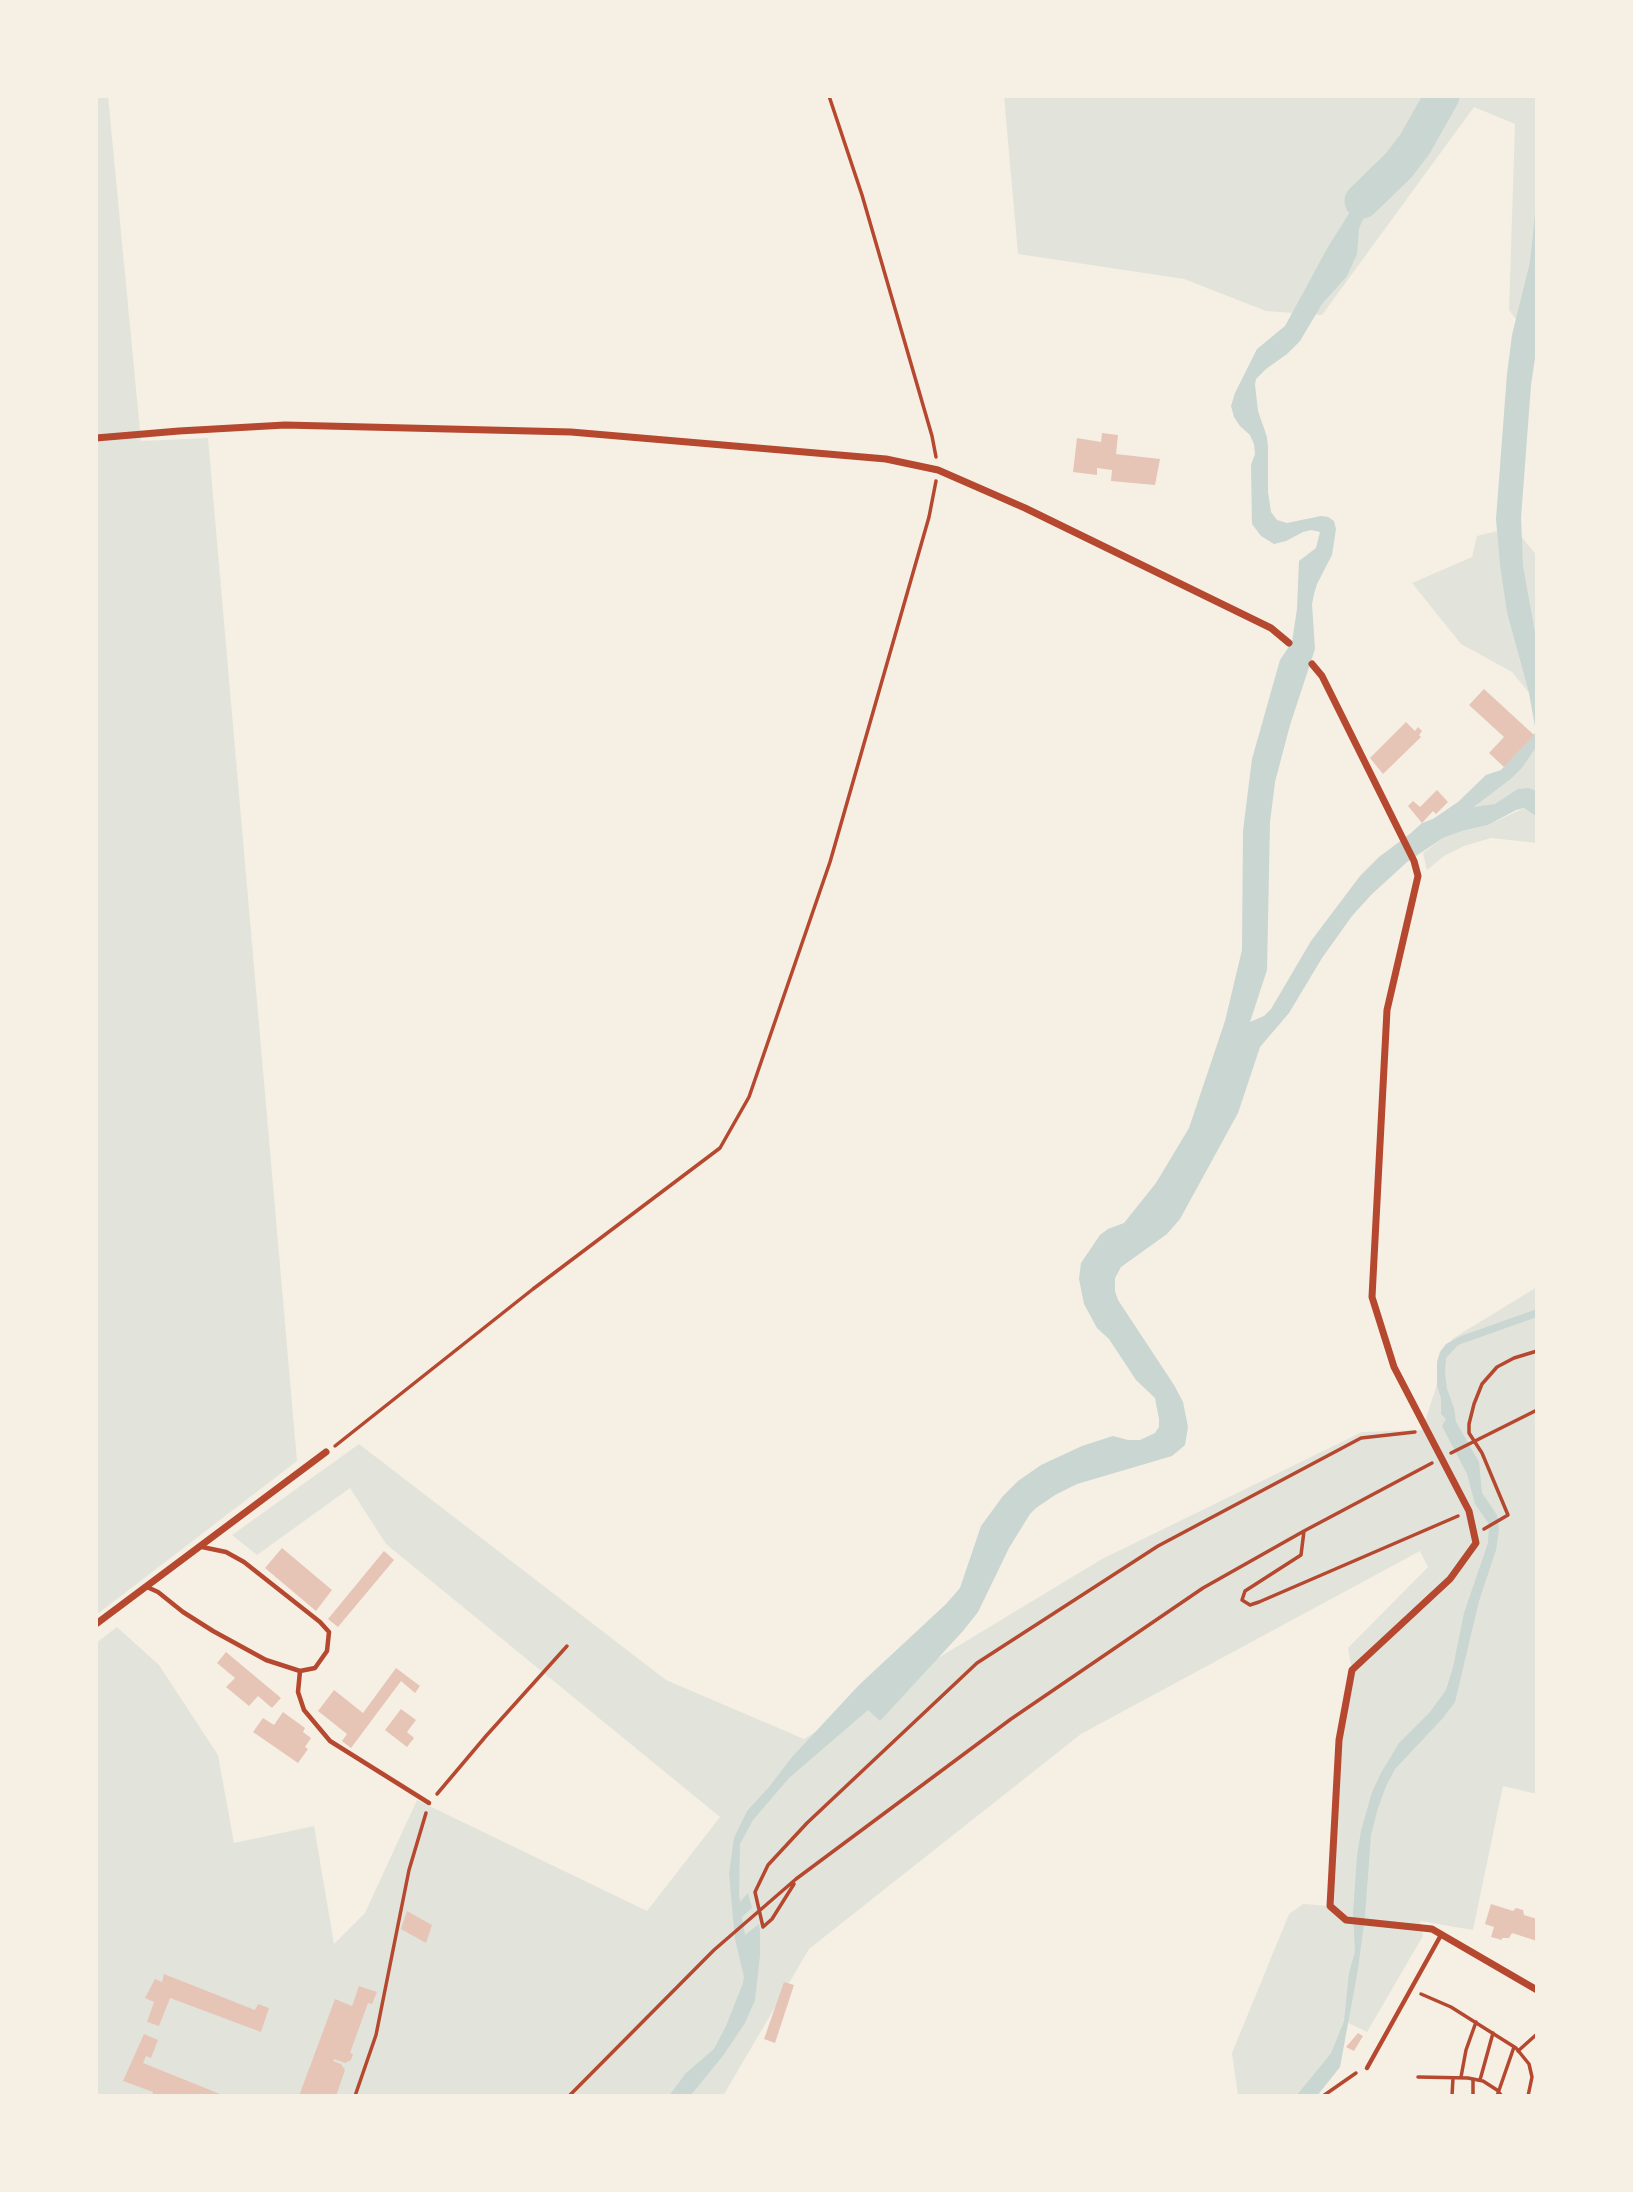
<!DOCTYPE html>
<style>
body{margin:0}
#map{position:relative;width:1633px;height:2192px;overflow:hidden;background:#f6efe4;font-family:"Varela Round",sans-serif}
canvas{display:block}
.frame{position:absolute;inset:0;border:98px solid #f6efe4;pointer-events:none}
</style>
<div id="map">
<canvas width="1633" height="2192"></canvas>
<div class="frame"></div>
</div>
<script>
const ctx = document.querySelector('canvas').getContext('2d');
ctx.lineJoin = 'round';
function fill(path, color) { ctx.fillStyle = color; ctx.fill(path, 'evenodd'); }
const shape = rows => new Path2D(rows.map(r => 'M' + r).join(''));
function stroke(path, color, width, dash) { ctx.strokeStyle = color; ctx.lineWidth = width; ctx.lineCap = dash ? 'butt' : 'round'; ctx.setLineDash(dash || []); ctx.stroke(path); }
const green = shape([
 [96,96,108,96,141,441,208,438,297,1461,96,1615],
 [1004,96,1537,96,1537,332,1535,345,1509,310,1515,124,1474,107,1322,315,1266,311,1184,279,1018,254],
 [1497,531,1507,613,1529,693,1512,672,1461,644,1412,583,1472,557,1477,536],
 [1521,536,1537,556,1537,643,1523,565],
 [1537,746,1537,791,1523,788,1495,804,1473,808,1512,778,1522,768],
 [1524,808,1537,817,1537,843,1491,838,1464,846,1444,856,1427,870,1423,853,1443,838,1462,831,1488,825],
 [1537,1287,1537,1794,1503,1786,1473,1930,1420,1921,1423,1936,1367,2032,1344,2021,1331,2053,1296,2096,1238,2096,1232,2053,1289,1914,1303,1904,1329,1906,1339,1740,1352,1670,1348,1648,1428,1567,1420,1551,1081,1734,809,1949,723,2096,96,2096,96,1643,117,1627,159,1665,218,1755,234,1843,314,1826,334,1944,365,1913,417,1800,647,1911,720,1817,386,1544,350,1488,257,1555,232,1535,359,1444,666,1680,804,1739,1102,1559,1362,1432,1422,1430,1452,1339]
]);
const water = shape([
 [1443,96,1457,96,1418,161,1367,211,1359,228,1357,254,1347,276,1322,304,1300,341,1287,354,1266,369,1256,379,1255,385,1258,411,1267,437,1268,448,1268,492,1271,512,1277,520,1287,523,1321,516,1328,517,1334,521,1336,529,1332,555,1317,584,1314,594,1312,604,1315,649,1290,725,1275,782,1270,822,1267,970,1250,1022,1264,1016,1271,1009,1311,941,1360,876,1379,857,1411,833,1422,823,1433,819,1458,802,1486,775,1501,770,1536,732,1529,693,1507,613,1500,564,1496,519,1507,374,1512,335,1530,262,1537,194,1537,345,1531,385,1521,518,1523,565,1537,643,1537,746,1522,768,1512,778,1474,807,1495,804,1518,789,1528,788,1537,791,1537,817,1524,808,1516,810,1488,825,1462,831,1443,838,1407,862,1371,895,1352,916,1322,958,1289,1013,1260,1047,1238,1113,1180,1219,1167,1234,1121,1267,1115,1278,1115,1291,1118,1300,1174,1385,1183,1402,1188,1427,1185,1445,1172,1456,1077,1484,1055,1495,1036,1508,1030,1514,1009,1548,978,1612,963,1631,880,1721,868,1710,789,1778,753,1820,740,1844,739,1893,740,1902,748,1893,752,1908,742,1917,745,1935,759,1924,760,1932,760,1956,755,2000,745,2023,722,2057,690,2096,669,2096,686,2073,714,2049,726,2026,743,1983,744,1977,735,1939,729,1874,734,1838,747,1811,769,1787,792,1757,859,1685,946,1604,960,1588,981,1526,1003,1496,1018,1481,1041,1465,1082,1446,1113,1436,1128,1440,1140,1440,1155,1433,1159,1427,1159,1419,1155,1398,1136,1380,1109,1339,1097,1328,1084,1304,1079,1279,1081,1263,1100,1235,1108,1229,1124,1223,1156,1183,1189,1128,1225,1021,1242,950,1243,831,1252,759,1280,660,1292,642,1297,609,1299,561,1316,548,1320,532,1311,530,1303,532,1286,541,1274,544,1261,536,1252,524,1251,465,1255,454,1254,444,1250,435,1240,426,1234,417,1231,406,1235,393,1257,349,1285,326,1328,247,1360,196,1374,181,1398,167,1415,148],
 [1537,1309,1537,1317,1458,1345,1446,1358,1445,1373,1447,1389,1454,1408,1456,1422,1479,1462,1482,1493,1497,1515,1499,1530,1496,1550,1479,1601,1455,1702,1442,1719,1395,1769,1386,1786,1378,1808,1371,1835,1365,1916,1358,1969,1340,2067,1317,2096,1296,2096,1331,2053,1344,2021,1349,1973,1355,1952,1353,1914,1357,1856,1361,1831,1372,1792,1381,1773,1399,1743,1430,1712,1446,1690,1453,1667,1464,1613,1488,1543,1489,1524,1475,1504,1467,1474,1442,1426,1446,1419,1441,1414,1441,1398,1437,1386,1437,1362,1440,1352,1446,1344,1461,1336]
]);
const river = shape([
 [1362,201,1399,165,1415,144,1442,96]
]);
const building = shape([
 [1102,433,1118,435,1116,454,1160,459,1155,485,1111,481,1112,470,1097,468,1097,475,1073,472,1077,438,1101,442],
 [1484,689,1534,735,1504,767,1489,753,1504,737,1469,705],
 [1406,722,1415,731,1418,727,1422,731,1419,735,1421,737,1383,774,1370,758],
 [1437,790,1448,802,1436,814,1433,811,1422,823,1408,806,1413,801,1420,807],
 [282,1548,332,1590,316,1611,265,1568],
 [384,1551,394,1560,338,1627,328,1619],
 [226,1652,281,1698,272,1708,258,1696,249,1706,226,1687,235,1678,217,1663],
 [396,1668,420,1686,415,1693,401,1681,351,1748,342,1741,347,1734,318,1711,334,1690,363,1713],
 [401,1709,416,1720,407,1732,414,1738,407,1747,385,1730],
 [283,1712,305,1728,303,1732,311,1738,305,1747,308,1749,298,1763,253,1732,263,1718,274,1725],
 [1491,1904,1513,1911,1516,1908,1523,1910,1524,1915,1537,1919,1537,1941,1512,1933,1509,1938,1502,1938,1502,1940,1491,1937,1494,1927,1485,1924],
 [407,1911,432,1925,426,1943,401,1929],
 [164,1974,255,2010,258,2004,269,2008,261,2032,170,1998,159,2026,147,2022,154,2002,145,1998,155,1979,162,1982],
 [784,1982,794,1985,775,2043,764,2039],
 [359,1986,377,1992,372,2004,368,2003,350,2053,353,2054,351,2060,345,2063,334,2059,333,2061,341,2064,345,2070,336,2096,299,2096,335,1999,352,2006],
 [1358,2033,1363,2036,1354,2051,1346,2047],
 [144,2034,158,2040,151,2058,146,2056,143,2063,225,2096,152,2096,153,2092,123,2081]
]);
const path = shape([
 [829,96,862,195,932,436,936,457],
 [335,1446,533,1289,720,1148,749,1097,830,862,929,517,936,481],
 [1451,1453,1537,1410],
 [1484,1529,1508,1515,1482,1453,1469,1433,1469,1424,1474,1404,1482,1384,1497,1367,1514,1358,1537,1351],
 [1304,1531,1301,1555,1245,1591,1242,1600,1250,1605,1259,1602,1458,1516],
 [437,1794,486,1736,567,1646],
 [794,1884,772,1919,763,1927,755,1892,768,1865,807,1823,977,1663,1158,1546,1361,1438,1415,1432],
 [1421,1994,1451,2007,1516,2048,1529,2064,1532,2077,1528,2096],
 [1518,2051,1537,2034],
 [1418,2077,1468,2078,1483,2081,1497,2090,1502,2096],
 [1461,2077,1466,2050,1476,2022],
 [1480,2080,1493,2033],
 [355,2096,376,2035,409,1870,426,1813],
 [569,2096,714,1950,796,1879,1011,1719,1203,1588,1304,1531,1432,1463],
 [1323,2096,1356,2073],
 [1452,2096,1453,2078],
 [1473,2096,1473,2079],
 [1497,2096,1514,2047]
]);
const service = shape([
 [147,1587,158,1592,183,1612,213,1631,266,1660,300,1671,315,1668,327,1651,329,1632,320,1622,244,1562,226,1552,202,1547],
 [300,1671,298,1692,304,1710,330,1741,429,1803],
 [1367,2068,1441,1935]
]);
const minor = shape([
 [96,438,179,431,285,425,571,432,886,459,938,470,1025,508,1271,628,1289,643],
 [1312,664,1322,676,1414,861,1418,876,1387,1010,1372,1297,1394,1367,1469,1511,1476,1543,1450,1579,1352,1670,1339,1740,1330,1906,1346,1920,1432,1929,1537,1990],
 [96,1624,326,1452]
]);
fill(green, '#e2e4dc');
fill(water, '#c9d6d2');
stroke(river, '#c9d6d2', 35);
fill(building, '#e6c5b7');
stroke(path, '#b5482f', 3.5);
stroke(service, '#b5482f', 4.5);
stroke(minor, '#b5482f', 7);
</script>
